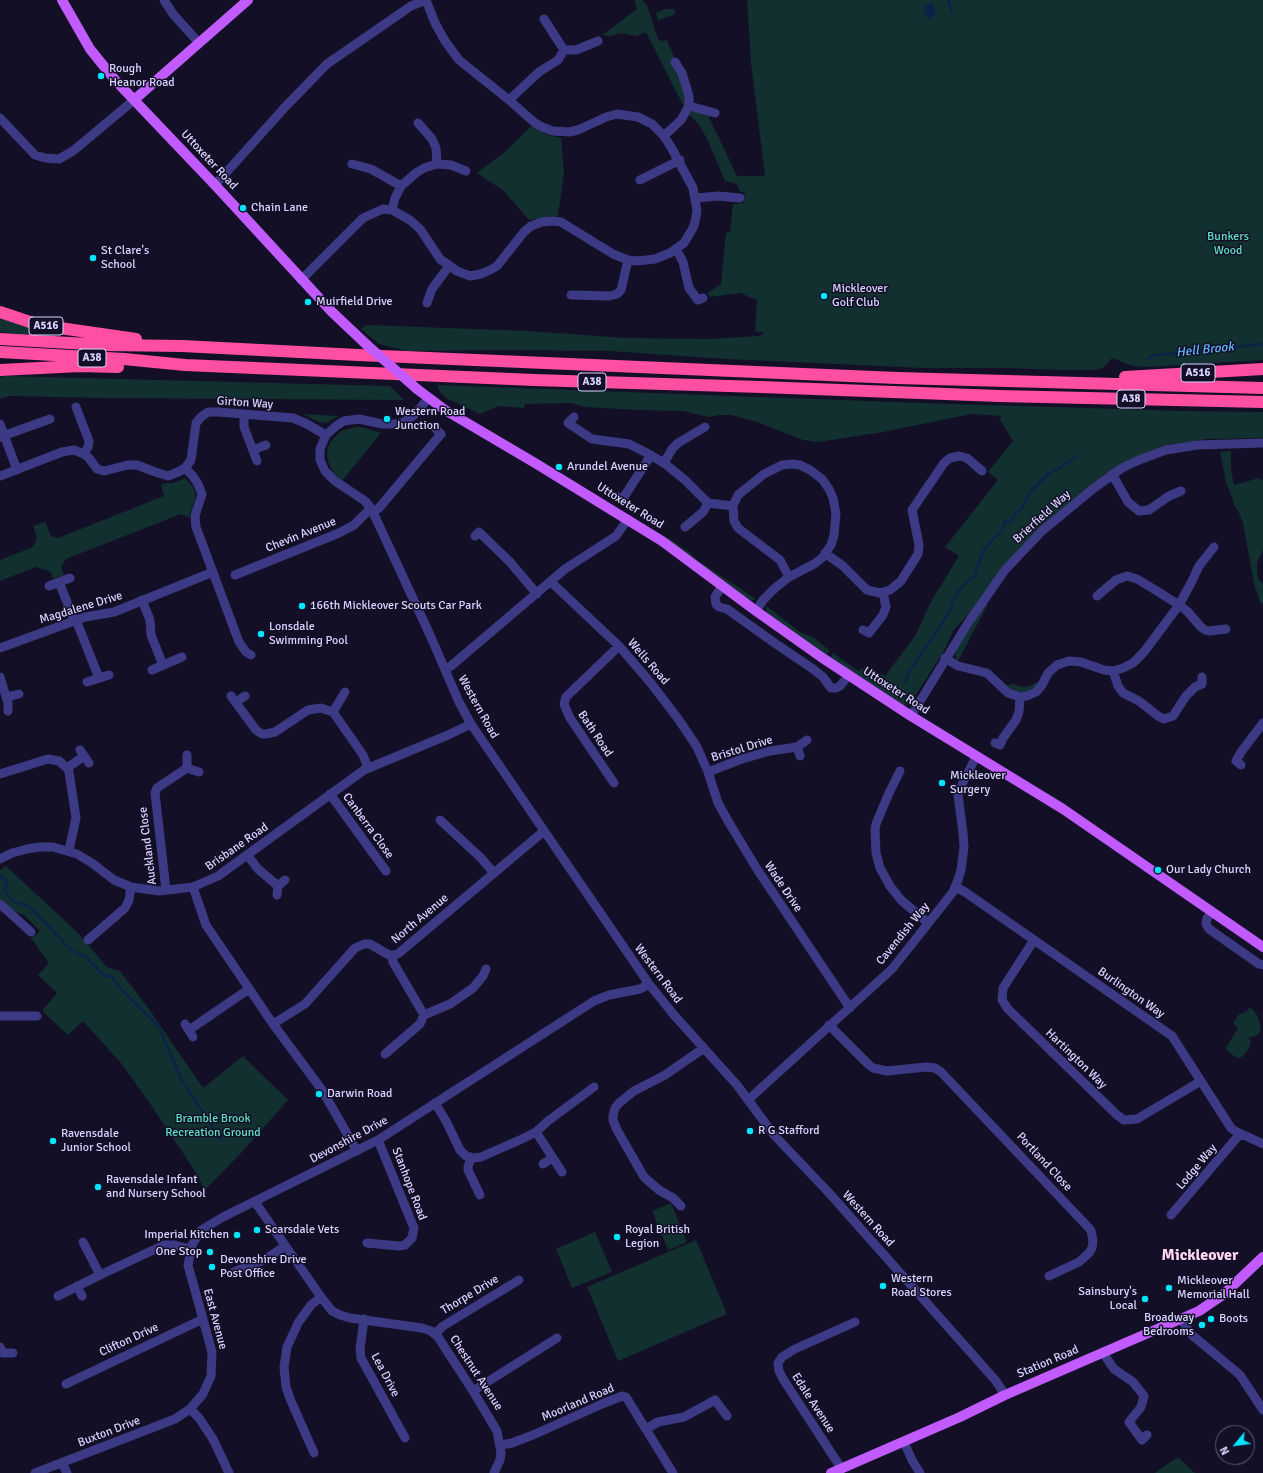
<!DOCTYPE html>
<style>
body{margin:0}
#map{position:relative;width:1263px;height:1473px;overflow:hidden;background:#130f26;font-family:Signika,sans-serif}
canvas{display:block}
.north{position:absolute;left:1215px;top:1425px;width:40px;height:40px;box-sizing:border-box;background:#130f26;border:1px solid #625e7d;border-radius:50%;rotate:241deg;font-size:11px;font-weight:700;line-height:16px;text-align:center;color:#d9d4ff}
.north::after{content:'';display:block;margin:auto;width:14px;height:18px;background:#00e5ff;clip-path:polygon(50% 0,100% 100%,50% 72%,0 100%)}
</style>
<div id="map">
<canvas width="1263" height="1473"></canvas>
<div class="north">N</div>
</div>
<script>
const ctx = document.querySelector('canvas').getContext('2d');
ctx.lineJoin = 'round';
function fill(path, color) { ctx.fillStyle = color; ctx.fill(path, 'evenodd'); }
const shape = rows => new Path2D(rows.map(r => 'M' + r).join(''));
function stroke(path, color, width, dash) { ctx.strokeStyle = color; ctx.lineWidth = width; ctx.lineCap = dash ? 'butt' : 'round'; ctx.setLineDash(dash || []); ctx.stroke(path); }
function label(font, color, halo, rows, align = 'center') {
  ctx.font = font + ' Signika,sans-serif'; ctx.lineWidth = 3; ctx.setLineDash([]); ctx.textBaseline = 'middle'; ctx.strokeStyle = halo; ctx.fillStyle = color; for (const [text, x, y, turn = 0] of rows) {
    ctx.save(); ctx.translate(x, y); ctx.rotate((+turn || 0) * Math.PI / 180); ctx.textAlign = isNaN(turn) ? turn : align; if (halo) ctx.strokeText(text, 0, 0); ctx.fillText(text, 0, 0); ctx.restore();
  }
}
const green = shape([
 [634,0,642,0,647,5,658,39,662,41,667,40,668,43,674,56,673,58,671,60,671,62,679,76,687,97,684,107,646,32,636,36,621,33,610,36,602,35,637,9],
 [747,0,1263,0,1263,360,1149,367,1132,366,1112,358,1103,368,1095,370,1063,370,1002,368,923,368,726,359,609,351,505,350,407,351,379,344,361,329,365,325,529,331,625,338,709,339,759,336,765,333,755,331,757,299,751,298,741,293,710,297,707,293,721,284,726,233,730,232,733,204,744,203,745,193,739,191,737,184,725,181,708,141,700,126,689,114,693,111,708,115,737,176,765,176,751,63],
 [665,9,673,9,675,12,674,15,658,20,656,13],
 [531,126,548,135,561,138,564,173,558,216,529,220,504,191,477,173,506,151],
 [0,318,54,333,53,337,0,332],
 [5,376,390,386,404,400,103,398,10,396,0,399,0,377],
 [439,385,921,403,1185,411,1263,412,1263,438,1207,439,1172,444,1159,448,1107,473,1084,490,953,631,944,651,910,704,902,705,830,657,833,653,858,671,861,669,868,668,885,676,915,636,932,600,959,556,945,547,998,480,988,472,1013,441,999,418,1002,416,971,414,883,432,818,442,803,440,757,422,731,415,719,415,708,417,684,411,638,410,584,407,571,403,525,404,524,408,499,406,480,414,446,398,441,393,437,386],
 [303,414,339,416,328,422,321,423],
 [355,427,361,427,381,433,342,481,333,472,329,464,327,455,328,447,331,441,341,431],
 [1231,451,1231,469,1234,485,1259,478,1263,481,1263,550,1257,563,1257,570,1258,578,1263,584,1263,603,1261,604,1254,584,1243,523,1239,513,1234,505,1233,500,1226,482,1220,452],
 [185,478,193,487,196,495,189,518,181,514,66,559,61,568,64,575,53,579,51,572,36,567,0,581,0,560,33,547,37,537,33,526,45,522,51,536,58,538,164,496,161,485,165,483,174,483],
 [669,538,690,553,697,560,756,599,751,601,667,541],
 [986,603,988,604,958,661,955,655,956,649],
 [766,606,800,632,814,638,830,651,826,655,768,615,766,610],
 [1039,681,1033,689,1019,694,1005,686,1013,684,1022,687,1029,686],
 [6,866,77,932,107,967,120,971,149,1009,203,1088,243,1056,288,1100,241,1153,205,1190,195,1171,153,1108,121,1063,83,1021,68,1035,42,1011,57,993,38,975,49,963,31,938,40,931,24,915,12,911,0,900,0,870],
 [1249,1008,1253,1009,1259,1019,1261,1030,1258,1035,1248,1038,1251,1041,1249,1049,1242,1057,1237,1058,1227,1051,1226,1048,1238,1028,1233,1024,1238,1015,1246,1012],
 [671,1203,687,1242,668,1250,652,1211],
 [595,1232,612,1272,572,1288,556,1249],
 [696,1240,727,1314,618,1361,587,1287],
 [1178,1457,1195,1473,1155,1473,1156,1472]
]);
const water = shape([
 [932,3,935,9,936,12,933,18,930,19,925,16,924,8,926,5]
]);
const stream = shape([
 [948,0,952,13],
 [1149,359,1150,356,1263,344],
 [905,683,909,671,938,630,950,610,956,595,966,582,973,578,984,550,996,536,1002,532,1005,521,1012,521,1014,515,1022,508,1031,491,1048,474,1058,469,1077,456],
 [0,875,7,881,5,891,13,901,30,907,72,951,86,957,105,976,111,976,122,990,159,1027,181,1079,221,1140]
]);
const minor = shape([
 [164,0,173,14,199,43],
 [564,50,576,50,598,41],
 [509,100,539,72,558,60,564,50,544,19],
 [689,106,715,113],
 [0,118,35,155,45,158,59,159,73,151,134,100],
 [418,123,432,139,436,148,437,164],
 [664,136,681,120,689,106,689,96,682,73,675,62],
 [352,164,371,169,401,186],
 [640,180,680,160],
 [215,185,286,106,327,64,411,6,426,0],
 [696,198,718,196,740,198],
 [392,210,395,198,401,186,416,173,424,168,437,164,451,165,466,171],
 [676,249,683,262,689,288,698,300,703,298],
 [301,280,363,218,383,209,392,210,410,220,420,229,440,259,457,271,470,276,481,274,492,269,497,266,524,232,531,226,542,222,554,221,561,222,613,254,628,260,637,261,655,259,670,253,684,243,693,228,695,222,697,211,693,188,671,147,664,136,652,124,638,117,617,114,606,117,578,130,569,132,553,131,542,127,535,123,509,100,459,60,445,41,435,23,426,0],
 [571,295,609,296,617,294,621,290,628,260],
 [427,303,432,289,449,266],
 [428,398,422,406,413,416,404,422,397,424,382,424,359,419,344,421,336,426,326,435,320,449,320,460,325,471,335,481,365,501,371,508,430,635,459,702,471,724,649,984,674,1015,737,1085,774,1135,830,1194,996,1381,1005,1395],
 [76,407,89,441,88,447,84,454],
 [244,414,244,427,257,461],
 [574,417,568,423,592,439,629,444,645,452,664,463,685,480,708,503,733,506],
 [0,424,17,470],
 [0,437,50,419],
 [253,450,266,445],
 [664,463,672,449,678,443,705,427],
 [185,468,192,475,198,484,202,494,195,516,196,527,239,642,246,652,251,655],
 [1112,474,1128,502,1139,511,1149,510,1169,496,1181,491],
 [0,476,62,452,74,450,84,454,89,458,97,469,104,471,128,465,137,465,158,473,168,476,178,472,185,468,191,460,196,423,201,417,208,412,218,412,293,418,305,423,326,435],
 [618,497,622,500,651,455],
 [373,512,379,508,441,434,436,429],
 [685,527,703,512,708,503],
 [475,536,479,532,510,562,537,594],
 [825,553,843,566,867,590,880,593,890,590,901,581,918,554,919,545,912,510,944,463,950,458,959,456,967,458,982,471],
 [235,575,339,533,354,525,371,508],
 [59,582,74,620],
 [551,582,619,646,650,682,679,720,697,747,708,772,718,803,728,821,757,869,850,1008],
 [49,586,70,578],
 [722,586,715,597,716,604,719,607,727,609,776,644,813,669,823,677,831,688,836,688,840,686,849,675],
 [1097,596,1116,580,1127,576,1137,579,1157,591,1179,605,1187,611,1201,627,1205,630,1209,631,1226,629],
 [142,600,150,620,151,635,163,665],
 [756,611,763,600,775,588,789,577,814,564,822,558,831,545,834,535,836,514,833,498,829,489,822,479,810,470,800,465,792,464,782,465,764,474,738,495,733,506,734,521,738,528,780,560,789,577],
 [76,620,99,678],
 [863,630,869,633,883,615,886,607,883,592],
 [0,648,85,617,114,612,213,572],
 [945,658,958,666,987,673,1008,693,1020,697,1027,696,1036,692,1042,685,1048,673,1057,665,1069,661,1081,662,1104,670,1113,671,1123,668,1133,663,1144,652,1179,605,1191,583,1199,566,1214,547],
 [152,670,182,657],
 [445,670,451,666,565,569,616,536,628,519],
 [1113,671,1118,686,1123,693,1139,701,1158,716,1164,719,1173,716,1186,696,1195,687,1202,684,1202,677],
 [0,677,8,703,8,711],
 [87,682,109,675],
 [231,696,256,730,262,734,266,734,275,732,308,710,321,708,333,712,363,755,368,768],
 [7,697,19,694],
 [236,702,245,696],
 [333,712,345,692],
 [911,716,968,623,1005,570,1042,531,1094,488,1122,468,1139,460,1166,450,1197,445,1263,443],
 [995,743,1000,745,1003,738,1016,720,1019,712,1020,697],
 [797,747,807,740],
 [80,750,89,763],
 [187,755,187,768],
 [1241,765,1236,761,1241,752,1263,723],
 [67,768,84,756],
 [900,771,889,793,876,824,875,830,876,853,880,868,890,886,901,900,928,923],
 [708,772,742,759,770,751,797,747,800,756],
 [0,774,48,759,59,761,67,768,69,772,76,818,69,850],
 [614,783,570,718,564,704,566,697,619,646],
 [330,794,386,871],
 [440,820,481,858,493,872],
 [248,856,258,869,278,886],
 [0,859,12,853,27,849,40,847,53,847,77,854,92,863,114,880,131,887,159,891,193,887,218,876,364,770,448,735,471,724],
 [193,887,206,925,273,1024,322,1090,357,1151],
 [956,887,965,892,1172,1036,1231,1128,1235,1131,1263,1144],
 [166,890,155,793,157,788,187,768,199,772],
 [277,895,278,886,285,880],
 [0,904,31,932],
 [1212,912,1207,918,1206,924,1209,929,1259,964,1263,965],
 [88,940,125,908,129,900,131,887],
 [1034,940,1003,988,1002,1000,1008,1009,1117,1115,1124,1120,1137,1119,1201,1081],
 [424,1015,450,1004,473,988,483,976,486,969],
 [0,1016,37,1016],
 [185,1024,193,1037],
 [273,1024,305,1004,355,948,364,944,370,944,389,955,395,955,399,953,544,831],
 [829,1025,869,1065,873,1068,887,1071,926,1067,935,1068,941,1072,1089,1228,1091,1231,1093,1240,1092,1248,1089,1253,1079,1262,1049,1276],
 [189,1030,249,989],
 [385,1054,420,1024,424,1015,393,962,392,955],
 [748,1100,892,969,953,892,958,880,961,870,964,847,963,833,958,795,963,782,976,757],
 [435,1103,446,1121,460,1150,466,1156,474,1158,481,1157,522,1139,536,1132,562,1172],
 [536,1132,548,1121,594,1087],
 [471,1157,468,1167,468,1170,480,1195],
 [543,1164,552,1158],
 [255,1202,321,1297,332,1311,340,1315,350,1318,422,1328,431,1331,438,1337,473,1391,497,1431,501,1453,500,1460,494,1473],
 [681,1206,673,1198,659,1190,644,1177,617,1130,613,1120,613,1116,615,1108,619,1103,634,1091,665,1075,704,1048],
 [1171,1215,1240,1134],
 [83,1242,100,1275],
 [367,1243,399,1246,405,1245,412,1238,414,1228,378,1140],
 [234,1272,266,1259,285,1246],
 [77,1286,82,1296],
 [58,1296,100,1275,164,1245,174,1245,190,1249],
 [364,1319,360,1349,361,1358,405,1438],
 [1182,1320,1188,1330,1192,1335,1240,1375,1263,1410],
 [435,1334,443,1326,519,1280],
 [0,1347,3,1353,13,1353],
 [1103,1353,1114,1369,1133,1382,1144,1396,1141,1407,1129,1422,1142,1440,1147,1435],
 [66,1384,203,1319],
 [473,1391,557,1338],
 [190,1409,199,1418,213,1439,229,1473],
 [646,1429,658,1422,684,1417,715,1400,727,1416],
 [904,1442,912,1460,920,1473],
 [501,1445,512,1443,533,1435,602,1404,622,1396,626,1397,673,1473],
 [314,1453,291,1401,286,1387,284,1367,287,1347,298,1323,311,1305,321,1297],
 [62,1463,67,1473],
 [841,1468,783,1379,779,1371,778,1363,782,1357,795,1349,855,1322],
 [35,1473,175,1419,190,1409,203,1394,211,1376,212,1352,188,1265,192,1245,201,1230,223,1217,378,1140,594,1001,609,995,640,989,649,984]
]);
const major = shape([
 [62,0,90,49,115,80,215,185,332,312,367,345],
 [134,100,248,0],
 [417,389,445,410,535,463,662,541,756,611,821,657,911,716,1063,809,1263,947],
 [831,1473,960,1417,1005,1395,1199,1311,1224,1294,1263,1257]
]);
const highway = shape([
 [0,312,39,325,136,339],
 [0,339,105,345,182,346,358,355,897,378,1263,388],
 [0,352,124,359,185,365,534,380,761,387,999,396,1263,402],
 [0,370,80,366,118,367],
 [1125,377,1263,369]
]);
const majorBridge = shape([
 [367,345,417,389]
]);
const markers = [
 [101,76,4,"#00e5ff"],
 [243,208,4,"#00e5ff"],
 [93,258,4,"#00e5ff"],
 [824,296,4,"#00e5ff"],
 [308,302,4,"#00e5ff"],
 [387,419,4,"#00e5ff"],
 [559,467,4,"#00e5ff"],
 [302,606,4,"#00e5ff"],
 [261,634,4,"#00e5ff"],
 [942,783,4,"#00e5ff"],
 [1158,870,4,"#00e5ff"],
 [319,1094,4,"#00e5ff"],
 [750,1131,4,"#00e5ff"],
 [53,1141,4,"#00e5ff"],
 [98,1187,4,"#00e5ff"],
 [257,1230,4,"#00e5ff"],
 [237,1235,4,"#00e5ff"],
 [617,1237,4,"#00e5ff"],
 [210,1252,4,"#00e5ff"],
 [212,1267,4,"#00e5ff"],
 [883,1286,4,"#00e5ff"],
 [1169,1288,4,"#00e5ff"],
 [1145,1299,4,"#00e5ff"],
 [1211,1319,4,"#00e5ff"],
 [1202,1325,4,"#00e5ff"]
];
const shields = [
 [46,326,34],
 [92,358,28],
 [1198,373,34],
 [592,382,28],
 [1131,399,28]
];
const shieldNames = [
 ["A516",46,326],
 ["A38",92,358],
 ["A516",1198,373],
 ["A38",592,382],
 ["A38",1131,399]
];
const poiNames = [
 ["Rough",109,69],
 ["Heanor Road",109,83],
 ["Chain Lane",251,208],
 ["St Clare's",101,251],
 ["School",101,265],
 ["Mickleover",832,289],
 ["Golf Club",832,303],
 ["Muirfield Drive",316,302],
 ["Western Road",395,412],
 ["Junction",395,426],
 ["Arundel Avenue",567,467],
 ["166th Mickleover Scouts Car Park",310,606],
 ["Lonsdale",269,627],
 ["Swimming Pool",269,641],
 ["Mickleover",950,776],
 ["Surgery",950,790],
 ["Our Lady Church",1166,870],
 ["Darwin Road",327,1094],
 ["R G Stafford",758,1131],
 ["Ravensdale",61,1134],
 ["Junior School",61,1148],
 ["Ravensdale Infant",106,1180],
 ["and Nursery School",106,1194],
 ["Scarsdale Vets",265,1230],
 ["Royal British",625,1230],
 ["Legion",625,1244],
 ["Imperial Kitchen",229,1235,"right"],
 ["One Stop",202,1252,"right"],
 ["Devonshire Drive",220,1260],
 ["Post Office",220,1274],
 ["Western",891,1279],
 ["Road Stores",891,1293],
 ["Mickleover",1177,1281],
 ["Memorial Hall",1177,1295],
 ["Sainsbury's",1137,1292,"right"],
 ["Local",1137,1306,"right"],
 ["Broadway",1194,1318,"right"],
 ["Bedrooms",1194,1332,"right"],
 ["Boots",1219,1319]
];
const streetNames = [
 ["Uttoxeter Road",209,160,47],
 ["Girton Way",245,403,4],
 ["Uttoxeter Road",630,506,32],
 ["Brierfield Way",1042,517,-42],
 ["Chevin Avenue",301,535,-22],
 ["Magdalene Drive",81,608,-17],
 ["Wells Road",648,662,49],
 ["Uttoxeter Road",896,691,33],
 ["Western Road",478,707,61],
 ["Bath Road",595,734,56],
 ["Bristol Drive",742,749,-17],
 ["Canberra Close",368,826,54],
 ["Auckland Close",148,846,-97],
 ["Brisbane Road",237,847,-35],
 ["Wade Drive",783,887,56],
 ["North Avenue",420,919,-40],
 ["Cavendish Way",903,934,-51],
 ["Western Road",658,974,53],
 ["Burlington Way",1131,993,35],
 ["Hartington Way",1076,1059,44],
 ["Devonshire Drive",349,1140,-28],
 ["Portland Close",1044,1162,47],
 ["Lodge Way",1197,1167,-50],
 ["Stanhope Road",409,1184,69],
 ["Western Road",868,1219,48],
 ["Thorpe Drive",470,1295,-31],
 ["East Avenue",215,1319,75],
 ["Clifton Drive",129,1340,-25],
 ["Station Road",1048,1362,-23],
 ["Chestnut Avenue",476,1373,57],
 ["Lea Drive",385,1375,62],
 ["Moorland Road",578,1403,-23],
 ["Edale Avenue",813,1403,57],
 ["Buxton Drive",109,1432,-21]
];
const parkNames = [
 ["Bunkers",1228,237],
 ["Wood",1228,251],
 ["Bramble Brook",213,1119],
 ["Recreation Ground",213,1133]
];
const waterNames = [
 ["Hell Brook",1205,350,-6]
];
const districtNames = [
 ["Mickleover",1200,1256]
];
fill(green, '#12302f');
fill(water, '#0c2248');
stroke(stream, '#0c2248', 2.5);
stroke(minor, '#3d3a85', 9);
stroke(major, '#c25bff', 10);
stroke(highway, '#ff4fa3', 12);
stroke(majorBridge, '#c25bff', 10);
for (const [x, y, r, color] of markers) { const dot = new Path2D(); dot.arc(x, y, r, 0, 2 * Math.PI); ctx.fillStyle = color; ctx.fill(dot); stroke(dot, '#130f26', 1.5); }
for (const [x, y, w] of shields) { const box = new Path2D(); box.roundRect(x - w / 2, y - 9, w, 18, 3); ctx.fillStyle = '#130f26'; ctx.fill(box); stroke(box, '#d9d4ff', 1); }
label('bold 11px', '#d9d4ff', null, shieldNames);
label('12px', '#d9d4ff', '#130f26', poiNames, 'left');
label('12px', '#d9d4ff', '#130f26', streetNames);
label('12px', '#5fe0c0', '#130f26', parkNames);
label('italic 13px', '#62b6ff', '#130f26', waterNames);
label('bold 16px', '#ffd6f0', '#130f26', districtNames);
</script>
